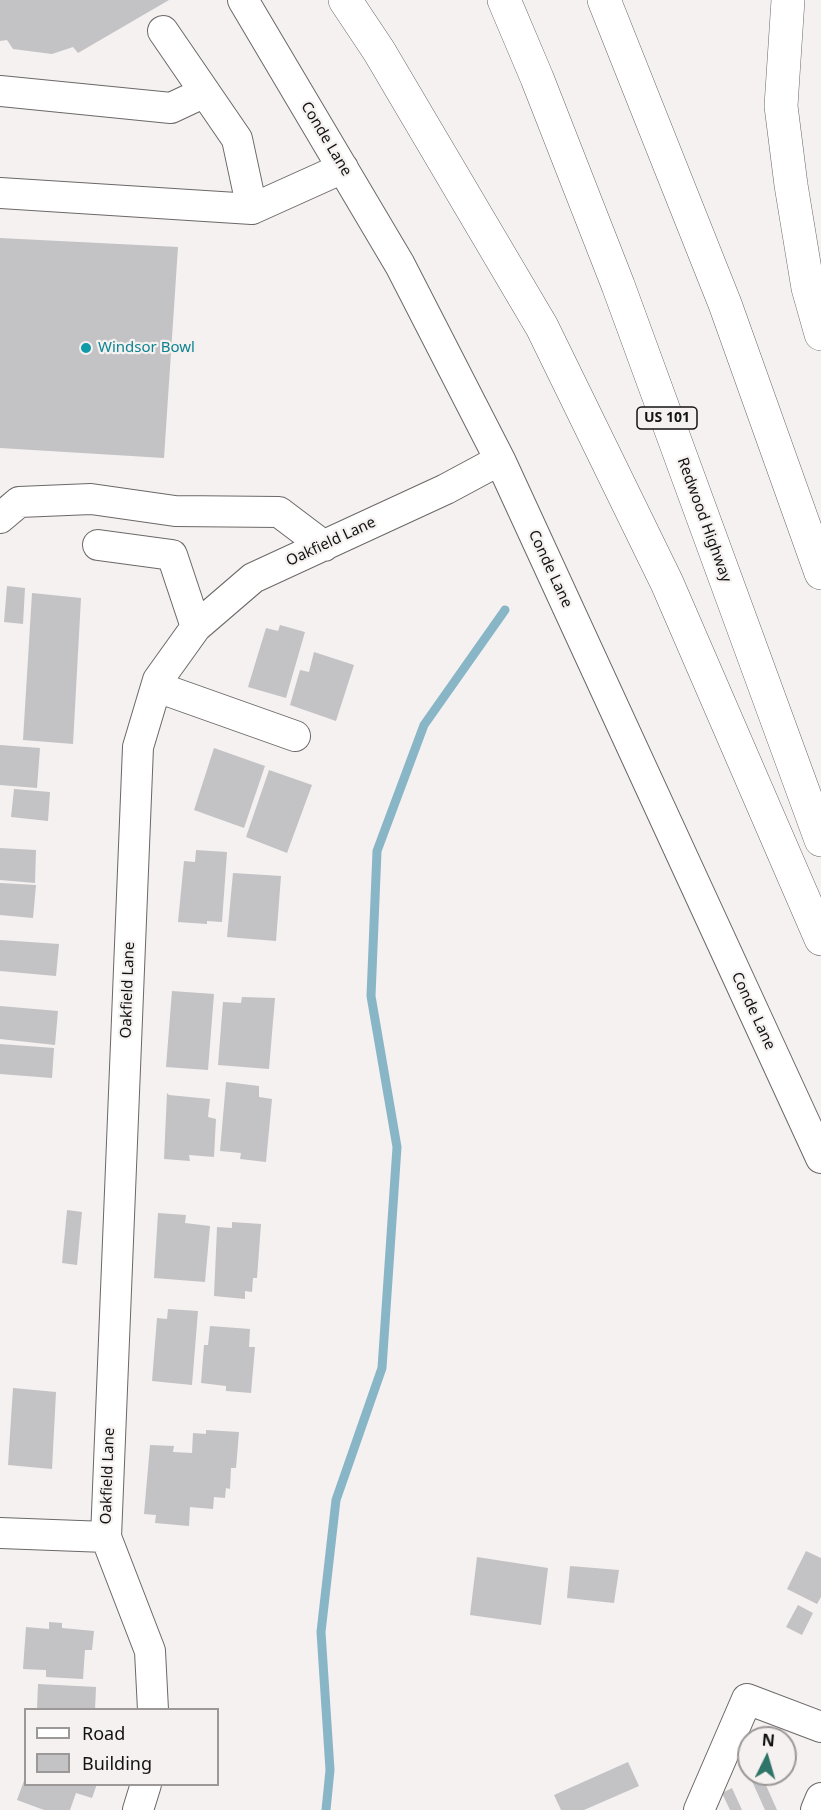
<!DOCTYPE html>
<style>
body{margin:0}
#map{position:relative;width:821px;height:1810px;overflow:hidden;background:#f5f1f0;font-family:"Noto Sans",sans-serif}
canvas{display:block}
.legend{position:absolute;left:24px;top:1708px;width:195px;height:78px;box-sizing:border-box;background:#f5f1f0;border:2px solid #9b9897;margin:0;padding:8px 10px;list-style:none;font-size:18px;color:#131212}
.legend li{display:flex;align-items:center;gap:12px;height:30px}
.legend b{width:30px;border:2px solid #9b9897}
.north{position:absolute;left:737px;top:1726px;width:60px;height:60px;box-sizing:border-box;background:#f5f1f0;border:2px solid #9b9897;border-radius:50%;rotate:5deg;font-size:16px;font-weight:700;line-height:24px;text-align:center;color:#131212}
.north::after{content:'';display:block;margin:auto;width:21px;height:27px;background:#2f7468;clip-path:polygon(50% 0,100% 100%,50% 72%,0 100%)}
</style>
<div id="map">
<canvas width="821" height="1810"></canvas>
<ul class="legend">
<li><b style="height:8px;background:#fff"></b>Road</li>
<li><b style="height:16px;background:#c3c2c5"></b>Building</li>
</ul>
<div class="north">N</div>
</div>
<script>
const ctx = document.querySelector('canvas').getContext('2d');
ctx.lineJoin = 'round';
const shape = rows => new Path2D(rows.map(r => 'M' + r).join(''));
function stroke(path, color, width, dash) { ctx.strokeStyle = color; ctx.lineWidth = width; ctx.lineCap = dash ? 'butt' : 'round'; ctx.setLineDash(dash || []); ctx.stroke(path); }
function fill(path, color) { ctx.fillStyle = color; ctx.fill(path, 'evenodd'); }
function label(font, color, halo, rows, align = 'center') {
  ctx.font = font + ' "Noto Sans",sans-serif'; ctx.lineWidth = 4.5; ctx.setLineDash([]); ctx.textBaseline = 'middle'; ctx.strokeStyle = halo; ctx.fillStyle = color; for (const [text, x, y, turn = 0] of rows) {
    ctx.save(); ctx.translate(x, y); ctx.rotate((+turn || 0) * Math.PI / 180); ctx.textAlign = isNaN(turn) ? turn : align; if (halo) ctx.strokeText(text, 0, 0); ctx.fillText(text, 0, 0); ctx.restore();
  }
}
const stream = shape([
 [326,1810,330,1770,321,1632,336,1500,382,1368,397,1147,371,996,377,851,424,725,505,610]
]);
const building = shape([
 [0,0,169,0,78,53,73,47,52,54,13,49,7,40,0,41],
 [0,238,178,247,164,458,0,448],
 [7,586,25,588,23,624,4,622],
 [32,593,81,598,73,744,23,740],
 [280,625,305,632,286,698,248,687,266,628,278,631],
 [314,652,354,665,336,721,290,705,300,670,309,672],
 [0,745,40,748,37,788,0,785],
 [214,748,265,766,244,828,194,810],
 [269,770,312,785,287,853,246,837],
 [14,789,50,792,48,821,11,817],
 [0,848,36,850,35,883,0,880],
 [196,850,227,852,222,922,207,921,207,924,178,922,184,861,195,862],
 [233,873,281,876,276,941,227,937],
 [0,883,36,885,33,918,0,915],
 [0,940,59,944,56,976,0,971],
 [172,991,214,994,208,1070,166,1067],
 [242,997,275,998,269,1069,218,1065,223,1002,241,1003],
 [0,1006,58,1011,55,1045,0,1039],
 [0,1044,54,1048,52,1078,0,1074],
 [226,1082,259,1086,259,1097,272,1099,266,1162,240,1159,241,1153,220,1151],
 [167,1093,169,1095,210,1099,208,1117,216,1119,214,1157,189,1155,190,1161,164,1159],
 [67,1210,82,1212,77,1265,62,1263],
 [158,1213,186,1215,185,1223,210,1226,205,1282,154,1278],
 [232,1222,261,1224,257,1278,253,1278,252,1292,245,1291,245,1299,214,1296,217,1227,232,1228],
 [168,1309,198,1311,192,1385,152,1381,157,1318,167,1319],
 [210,1326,250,1329,249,1347,255,1347,251,1393,226,1391,226,1386,201,1383,204,1345,208,1345],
 [13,1388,56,1392,52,1469,8,1465],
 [206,1430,239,1432,236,1468,231,1468,230,1489,226,1488,225,1498,214,1497,213,1509,190,1507,189,1526,155,1523,156,1515,144,1514,150,1445,174,1446,173,1452,192,1453,193,1433,206,1434],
 [806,1551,821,1558,821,1597,817,1604,787,1589],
 [477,1557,548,1568,541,1625,470,1615],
 [570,1566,619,1570,614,1603,567,1598],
 [798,1605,813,1613,802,1635,786,1627],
 [49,1622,62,1623,62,1628,94,1631,92,1650,85,1650,83,1679,46,1677,46,1670,23,1669,26,1627,49,1629],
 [38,1684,96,1687,95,1710,37,1710],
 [628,1762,639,1786,584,1810,561,1810,554,1795],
 [749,1766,749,1774,761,1774,777,1810,765,1810,746,1768],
 [25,1778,26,1784,97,1784,92,1798,76,1793,70,1810,44,1810,17,1800],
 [732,1788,742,1810,730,1810,722,1793]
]);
const minor = shape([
 [243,0,400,265,500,460,821,1158],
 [163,31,237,139,252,209],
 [0,91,171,108,205,92],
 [0,193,252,209,343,168],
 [0,518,19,502,91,499,175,511,279,512,324,546],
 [98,545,172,555,196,627],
 [157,687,295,736],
 [0,1533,106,1537],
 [153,1710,150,1651,106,1537,138,747,158,680,196,627,253,578,446,489,500,460],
 [138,1810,146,1784],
 [699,1810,747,1699,821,1727],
 [816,1810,821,1798]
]);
const highway = shape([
 [345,0,379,51,542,327,667,583,821,939],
 [504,0,537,78,618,285,821,840],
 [604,0,725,304,821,573],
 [788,0,781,106,791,185,808,288,821,334]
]);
const markers = [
 [86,348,6,"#0f9aa8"]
];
const shields = [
 [667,418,60]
];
const shieldNames = [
 ["US 101",667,418]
];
const streetNames = [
 ["Conde Lane",326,139,59],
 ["Redwood Highway",704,520,70],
 ["Oakfield Lane",331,542,-25],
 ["Conde Lane",550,569,65],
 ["Oakfield Lane",128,990,-88],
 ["Conde Lane",753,1011,65],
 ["Oakfield Lane",108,1476,-88]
];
const cultureNames = [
 ["Windsor Bowl",98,348]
];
stroke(stream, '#88b6c7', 9);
fill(building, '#c3c2c5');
stroke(minor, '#6b6867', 32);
stroke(highway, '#6b6867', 34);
stroke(minor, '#fff', 30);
stroke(highway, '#fff', 33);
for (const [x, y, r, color] of markers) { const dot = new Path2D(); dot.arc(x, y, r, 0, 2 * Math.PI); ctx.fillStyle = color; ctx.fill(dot); stroke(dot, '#f5f1f0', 2); }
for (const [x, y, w] of shields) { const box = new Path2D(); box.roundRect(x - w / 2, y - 11, w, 22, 4.5); ctx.fillStyle = '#f5f1f0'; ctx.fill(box); stroke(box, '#131212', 1.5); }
label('bold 14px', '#131212', null, shieldNames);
label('15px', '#131212', '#f5f1f0', streetNames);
label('15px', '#0d838f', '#f5f1f0', cultureNames, 'left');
</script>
